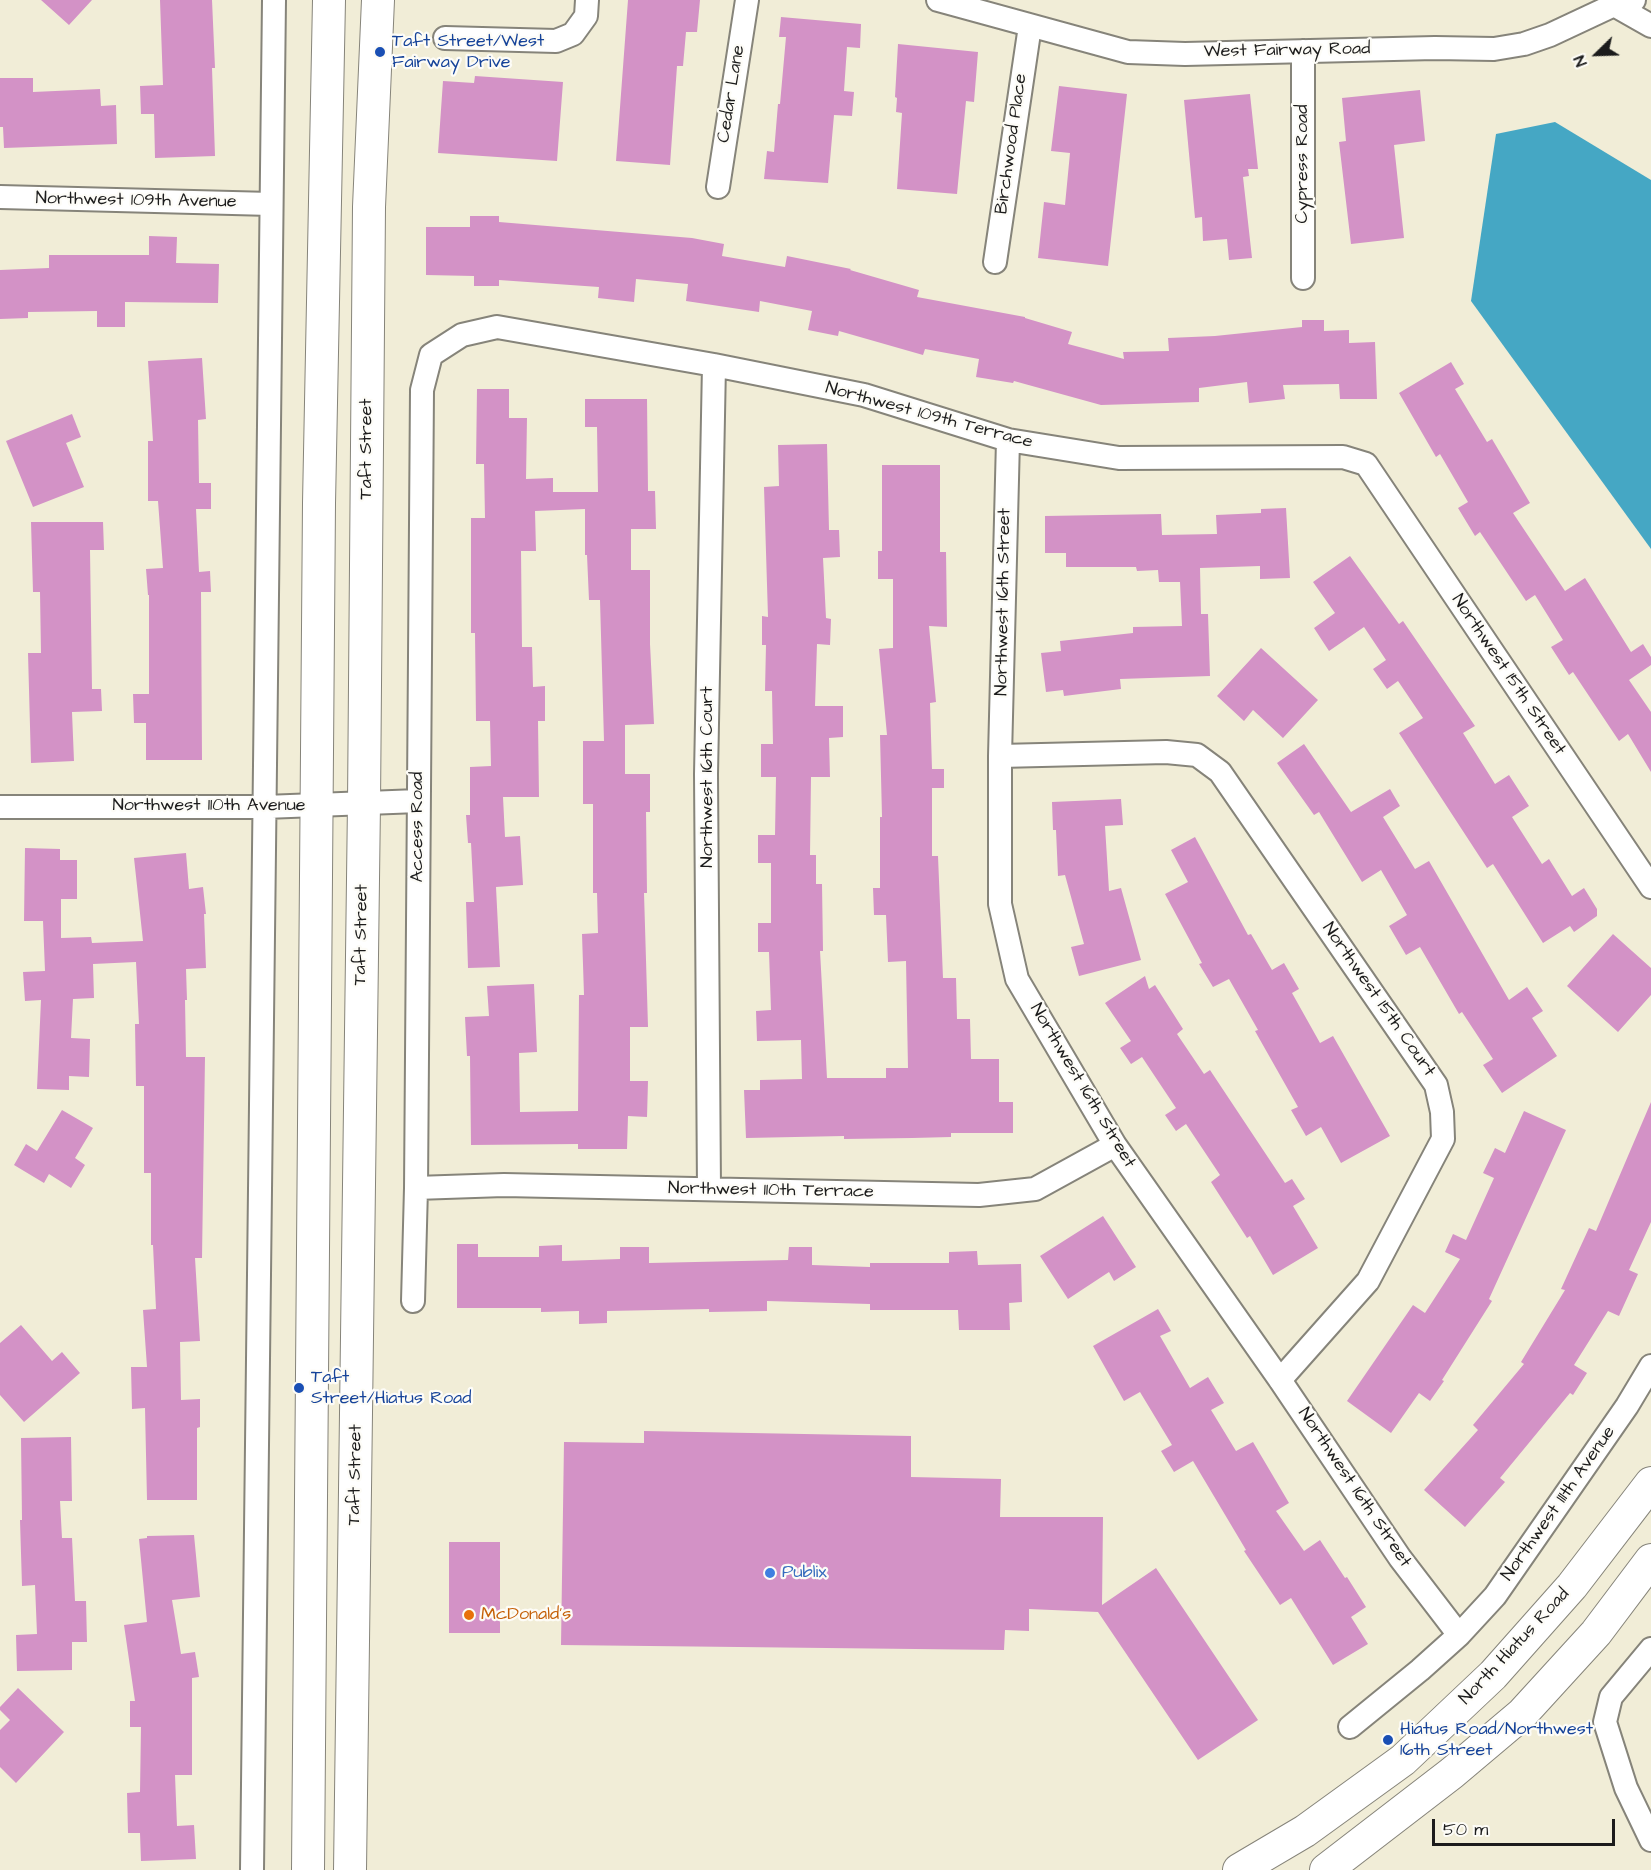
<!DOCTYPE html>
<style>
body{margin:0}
#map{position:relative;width:1651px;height:1870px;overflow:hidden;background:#f1edd7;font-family:"Architects Daughter",sans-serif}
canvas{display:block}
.north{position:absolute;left:1567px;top:24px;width:60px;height:60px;-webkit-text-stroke:4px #fdfcf7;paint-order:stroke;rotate:247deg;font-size:16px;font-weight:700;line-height:24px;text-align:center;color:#1c1c1c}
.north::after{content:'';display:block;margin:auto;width:21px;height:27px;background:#1c1c1c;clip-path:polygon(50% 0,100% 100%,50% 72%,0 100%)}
.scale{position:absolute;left:1432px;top:1819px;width:183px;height:27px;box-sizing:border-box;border:3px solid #1c1c1c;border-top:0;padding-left:8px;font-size:18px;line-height:21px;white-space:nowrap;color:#1c1c1c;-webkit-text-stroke:4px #fdfcf7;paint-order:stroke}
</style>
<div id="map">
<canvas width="1651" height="1870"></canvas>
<div class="north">N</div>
<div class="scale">50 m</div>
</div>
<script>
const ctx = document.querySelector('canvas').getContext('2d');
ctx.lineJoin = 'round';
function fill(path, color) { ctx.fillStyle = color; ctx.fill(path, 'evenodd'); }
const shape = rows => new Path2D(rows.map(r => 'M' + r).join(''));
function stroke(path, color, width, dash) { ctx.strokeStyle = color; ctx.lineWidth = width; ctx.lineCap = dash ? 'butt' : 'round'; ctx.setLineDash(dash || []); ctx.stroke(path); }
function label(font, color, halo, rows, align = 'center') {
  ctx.font = font + ' "Architects Daughter",sans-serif'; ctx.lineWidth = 4.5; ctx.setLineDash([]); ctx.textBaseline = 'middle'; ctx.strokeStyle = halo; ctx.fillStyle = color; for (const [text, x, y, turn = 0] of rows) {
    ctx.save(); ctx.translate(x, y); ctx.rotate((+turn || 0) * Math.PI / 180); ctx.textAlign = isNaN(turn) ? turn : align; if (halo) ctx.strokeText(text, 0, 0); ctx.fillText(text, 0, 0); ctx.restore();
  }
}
const water = shape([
 [1555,122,1651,180,1651,549,1471,301,1496,134]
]);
const building = shape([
 [41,0,92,0,69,25],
 [160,0,212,0,215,68,212,68,215,156,155,158,154,114,141,114,140,86,163,85],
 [628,0,700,0,697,32,686,32,683,66,677,66,670,165,616,161],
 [781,17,861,24,860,48,847,47,844,91,854,92,852,116,834,115,828,183,764,179,767,151,774,152,778,104,780,104,786,37,779,37],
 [898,44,978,52,974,102,966,101,957,194,897,189,902,113,896,112,897,98,895,97],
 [475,76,563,82,557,161,438,153,443,81,474,83],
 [0,78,33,78,33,92,100,89,101,106,116,105,117,144,4,148,3,127,0,127],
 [1059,86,1127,94,1108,266,1038,258,1044,202,1065,205,1070,153,1051,151],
 [1420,90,1425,141,1394,145,1404,238,1351,244,1339,142,1346,141,1342,98],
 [1250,94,1258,169,1248,169,1249,176,1243,177,1252,258,1229,260,1227,239,1203,241,1202,217,1195,218,1184,100],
 [470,216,499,216,499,222,692,238,724,244,722,256,785,267,787,256,851,269,850,270,919,290,917,297,1025,317,1025,318,1072,332,1068,344,1124,359,1123,352,1169,351,1168,338,1215,336,1302,327,1302,320,1324,320,1324,331,1349,330,1349,343,1375,342,1377,399,1340,399,1339,384,1283,385,1285,399,1249,403,1247,382,1199,388,1199,402,1101,405,1014,381,1013,383,976,377,979,359,925,349,923,355,839,331,838,336,808,330,812,311,760,301,759,312,686,301,688,284,636,279,634,302,598,298,599,287,499,280,499,286,474,286,474,276,426,275,426,227,470,227],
 [149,236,177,237,176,263,219,264,218,303,125,302,125,327,97,327,97,311,28,312,28,318,0,319,0,270,49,268,49,255,149,255],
 [202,358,206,419,198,420,199,483,211,483,211,509,196,509,199,572,210,571,211,592,201,592,202,760,146,760,146,723,134,723,133,694,149,694,149,595,148,595,146,569,163,568,158,501,148,501,148,441,153,441,148,361],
 [1451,362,1464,384,1455,389,1487,442,1492,439,1530,503,1513,513,1565,591,1585,578,1631,652,1643,644,1651,657,1651,665,1629,680,1651,712,1651,772,1628,734,1619,741,1573,672,1569,675,1551,647,1563,640,1535,595,1526,601,1480,532,1475,536,1458,508,1468,502,1440,454,1436,457,1399,393],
 [477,389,509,389,509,418,527,418,526,479,553,478,553,492,598,492,597,427,585,427,585,399,647,399,648,491,655,491,656,529,631,529,631,570,650,570,650,644,654,724,625,725,625,774,650,774,650,812,646,812,647,893,644,893,648,1027,630,1027,630,1081,648,1081,647,1117,628,1116,627,1149,578,1149,578,1144,471,1145,470,1056,467,1056,465,1017,489,1016,487,986,534,984,537,1052,519,1053,520,1112,578,1111,579,995,584,995,582,934,598,933,597,893,593,893,593,804,583,804,583,741,604,741,600,600,589,600,587,555,585,555,585,509,535,511,536,551,521,551,522,647,532,647,533,687,545,686,545,721,538,721,539,797,503,797,505,837,520,836,523,885,496,887,500,967,468,968,466,902,474,902,471,843,468,843,466,815,470,815,470,767,491,766,490,721,476,721,475,633,471,633,471,518,485,518,484,464,476,464],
 [72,414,81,437,66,443,84,487,33,507,6,441],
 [827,444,829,530,839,530,840,557,823,558,826,618,831,619,830,645,817,644,815,706,843,706,843,737,829,738,830,777,811,777,810,855,816,855,816,884,822,884,823,951,820,951,827,1078,886,1078,886,1068,908,1068,906,961,888,962,886,915,874,915,873,888,880,888,880,817,882,817,880,735,887,735,879,649,893,648,893,579,878,579,878,551,882,551,882,465,940,465,940,552,946,552,947,627,929,626,936,702,930,703,932,769,944,769,944,788,932,788,932,856,938,856,943,978,956,978,957,1019,970,1019,971,1059,999,1059,999,1102,1013,1102,1013,1133,951,1133,951,1137,912,1138,844,1139,844,1136,746,1138,744,1090,760,1090,760,1080,802,1079,801,1040,757,1041,756,1011,771,1010,769,952,758,952,758,923,771,923,771,863,758,863,758,835,775,835,776,777,761,777,761,744,773,744,772,691,765,691,766,645,762,645,762,616,768,617,764,487,779,486,778,445],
 [1286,508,1290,578,1260,579,1260,566,1200,568,1201,614,1208,614,1210,676,1120,679,1121,689,1064,696,1063,690,1046,692,1041,653,1061,651,1060,641,1133,633,1133,627,1182,626,1180,582,1159,582,1158,570,1137,571,1136,567,1066,567,1066,553,1045,553,1045,516,1161,514,1162,535,1217,534,1216,515,1261,513,1261,509],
 [31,522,103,522,104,550,90,550,92,689,101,689,102,711,72,712,74,761,31,763,28,653,41,653,40,592,33,592],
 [1350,556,1399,624,1403,621,1475,726,1463,733,1495,784,1509,775,1529,806,1512,817,1542,864,1549,859,1572,896,1584,888,1597,909,1597,916,1574,932,1570,926,1543,943,1493,864,1487,868,1399,733,1423,718,1398,681,1387,689,1373,669,1386,660,1364,627,1329,651,1314,628,1335,613,1313,582],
 [1261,648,1318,700,1283,738,1253,710,1244,721,1217,696],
 [1304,744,1351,812,1390,789,1400,806,1383,817,1415,869,1429,861,1509,1000,1527,987,1543,1011,1532,1018,1557,1056,1502,1093,1483,1065,1493,1059,1462,1012,1459,1014,1420,947,1406,955,1389,926,1407,915,1381,870,1362,882,1319,812,1314,815,1277,763],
 [1121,799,1123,825,1105,826,1109,891,1121,888,1141,960,1079,976,1071,947,1084,944,1065,875,1058,876,1056,830,1053,830,1052,802],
 [1195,837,1248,935,1251,934,1272,970,1284,963,1299,989,1292,993,1320,1043,1333,1036,1390,1136,1341,1163,1321,1127,1306,1136,1291,1110,1298,1107,1255,1031,1258,1030,1229,979,1213,987,1199,964,1202,963,1165,894,1188,882,1171,850],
 [25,848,60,849,60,860,77,860,77,899,61,899,61,938,91,937,92,943,143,941,134,858,186,853,189,889,203,887,206,914,204,914,206,968,186,969,187,1000,185,1000,186,1057,205,1057,202,1258,195,1258,200,1341,180,1342,181,1400,200,1399,200,1427,197,1428,197,1500,147,1500,145,1408,132,1409,131,1367,147,1367,143,1310,156,1309,153,1245,151,1245,151,1173,144,1173,144,1086,136,1086,135,1024,139,1024,136,962,93,964,94,998,73,999,71,1038,90,1039,89,1077,69,1076,69,1090,37,1089,41,1000,25,1001,23,972,45,971,43,921,24,921],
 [1613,934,1651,968,1651,995,1618,1032,1567,986],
 [1145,976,1149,989,1155,985,1183,1029,1177,1034,1204,1074,1210,1070,1285,1183,1292,1179,1305,1199,1293,1206,1318,1248,1273,1275,1250,1236,1247,1238,1211,1182,1220,1175,1186,1124,1176,1131,1165,1115,1176,1108,1142,1057,1131,1064,1120,1048,1131,1041,1105,1003],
 [1651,1102,1651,1222,1629,1270,1638,1274,1619,1316,1608,1311,1574,1365,1587,1373,1573,1395,1570,1393,1500,1478,1505,1482,1465,1527,1424,1490,1478,1430,1473,1425,1524,1364,1521,1362,1565,1290,1561,1289,1589,1228,1596,1231],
 [62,1110,93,1128,75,1158,85,1165,71,1188,49,1174,44,1183,14,1165,26,1144,37,1151],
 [1524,1111,1566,1130,1489,1299,1492,1301,1442,1380,1444,1381,1430,1401,1419,1393,1391,1433,1347,1401,1413,1305,1425,1313,1460,1259,1445,1252,1453,1234,1466,1240,1494,1178,1483,1173,1495,1148,1505,1153],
 [1103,1216,1136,1267,1114,1281,1109,1272,1068,1299,1040,1256],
 [457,1244,478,1244,478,1257,539,1257,539,1246,562,1245,562,1261,620,1259,620,1247,649,1247,649,1263,788,1260,789,1247,812,1247,812,1265,870,1267,870,1263,949,1263,949,1252,977,1251,978,1265,1021,1264,1022,1302,1009,1303,1010,1330,959,1330,958,1310,870,1310,870,1304,767,1301,767,1311,709,1312,709,1309,607,1311,607,1323,579,1324,579,1311,541,1312,541,1308,457,1308],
 [1158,1309,1171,1331,1160,1336,1190,1388,1208,1377,1224,1403,1211,1410,1236,1451,1253,1442,1289,1503,1276,1511,1304,1551,1320,1540,1345,1578,1347,1577,1366,1607,1351,1617,1368,1644,1333,1665,1291,1598,1280,1605,1244,1551,1246,1550,1193,1461,1174,1472,1161,1451,1172,1445,1140,1392,1124,1401,1093,1346],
 [21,1325,52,1361,62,1352,80,1373,24,1422,0,1395,0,1343],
 [644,1431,911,1436,911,1477,1001,1479,1000,1517,1103,1517,1102,1605,1156,1568,1258,1720,1198,1760,1098,1612,1029,1609,1029,1631,1005,1630,1004,1650,561,1645,564,1442,644,1443],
 [71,1437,72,1501,60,1501,62,1538,72,1538,75,1601,86,1601,87,1642,72,1642,72,1670,17,1671,16,1635,37,1634,35,1585,22,1586,20,1520,22,1520,21,1438],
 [194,1535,200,1597,172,1600,181,1654,195,1652,199,1677,192,1678,192,1775,175,1775,177,1826,194,1825,196,1859,141,1861,140,1833,128,1833,127,1793,140,1792,141,1727,130,1727,130,1701,135,1701,124,1625,147,1622,139,1539,147,1538,147,1536],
 [449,1542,500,1542,500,1633,449,1633],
 [18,1688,64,1732,16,1783,0,1767,0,1730,10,1720,0,1710,0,1707]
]);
const street = shape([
 [938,0,1128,52,1185,54,1435,48,1494,49,1524,44,1550,35,1614,5,1634,0],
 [1614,5,1651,26],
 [445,38,556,41,573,34,586,16,587,0],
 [1303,51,1303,278],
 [718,187,747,0],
 [0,197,271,204],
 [995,262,1030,26],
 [1008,440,1000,756,1000,904,1017,979,1115,1145,1280,1380,1400,1558,1459,1635],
 [1000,756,1166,752,1197,755,1220,772,1436,1085,1442,1112,1443,1139,1368,1281,1280,1380],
 [0,807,265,807,418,801],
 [416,1188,504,1185,979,1195,1035,1189,1115,1145],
 [709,1189,706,774,714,365],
 [413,1301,416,1188,422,390,431,355,462,335,497,327,714,365,864,395,1008,440,1119,458,1343,457,1366,464,1651,887],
 [1651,1649,1611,1697,1605,1722,1626,1788,1651,1840],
 [1350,1727,1420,1670,1459,1635,1495,1596,1627,1406,1651,1366],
 [252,1870,274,0]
]);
const secondary = shape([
 [308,1870,319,503,329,0],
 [350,1870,364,803,369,207,378,0],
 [1239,1870,1305,1831,1403,1760,1493,1675,1572,1586,1651,1483],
 [1326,1870,1452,1773,1522,1714,1596,1633,1651,1560]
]);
const markers = [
 [380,52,6,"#1a4fb4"],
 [299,1388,6,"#1a4fb4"],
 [770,1573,6,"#3f7fe0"],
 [469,1615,6,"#e8710a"],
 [1388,1740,6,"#1a4fb4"]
];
const transitNames = [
 ["Taft Street/West",392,42],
 ["Fairway Drive",392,63],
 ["Taft",311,1378],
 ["Street/Hiatus Road",311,1399],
 ["Hiatus Road/Northwest",1400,1730],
 ["16th Street",1400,1751]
];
const streetNames = [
 ["West Fairway Road",1287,51,-1],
 ["Cedar Lane",732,94,-81],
 ["Birchwood Place",1012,144,-82],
 ["Cypress Road",1303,164,-90],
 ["Northwest 109th Avenue",136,201,1],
 ["Northwest 109th Terrace",929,416,15],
 ["Taft Street",367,449,-90],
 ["Northwest 16th Street",1004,602,-89],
 ["Northwest 15th Street",1508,675,56],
 ["Northwest 16th Court",708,777,-90],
 ["Northwest 110th Avenue",209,806],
 ["Access Road",418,827,-90],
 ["Taft Street",362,935,-89],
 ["Northwest 15th Court",1378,1000,55],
 ["Northwest 16th Street",1082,1086,59],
 ["Northwest 110th Terrace",771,1191,1],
 ["Taft Street",356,1475,-89],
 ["Northwest 16th Street",1354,1488,56],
 ["Northwest 111th Avenue",1559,1504,-55],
 ["North Hiatus Road",1515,1647,-47]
];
const shopNames = [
 ["Publix",782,1573]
];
const foodNames = [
 ["McDonald's",481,1615]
];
fill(water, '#45a7c4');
fill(building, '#d392c6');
stroke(street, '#86847a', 26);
stroke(secondary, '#86847a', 34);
stroke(street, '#fff', 22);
stroke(secondary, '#fff', 32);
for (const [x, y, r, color] of markers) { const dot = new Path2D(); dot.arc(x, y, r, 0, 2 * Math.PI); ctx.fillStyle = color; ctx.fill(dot); stroke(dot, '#fdfcf7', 2); }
label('18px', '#164399', '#fdfcf7', transitNames, 'left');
label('18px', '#1c1c1c', '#fdfcf7', streetNames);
label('18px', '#366cbe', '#fdfcf7', shopNames, 'left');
label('18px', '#c56008', '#fdfcf7', foodNames, 'left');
</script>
